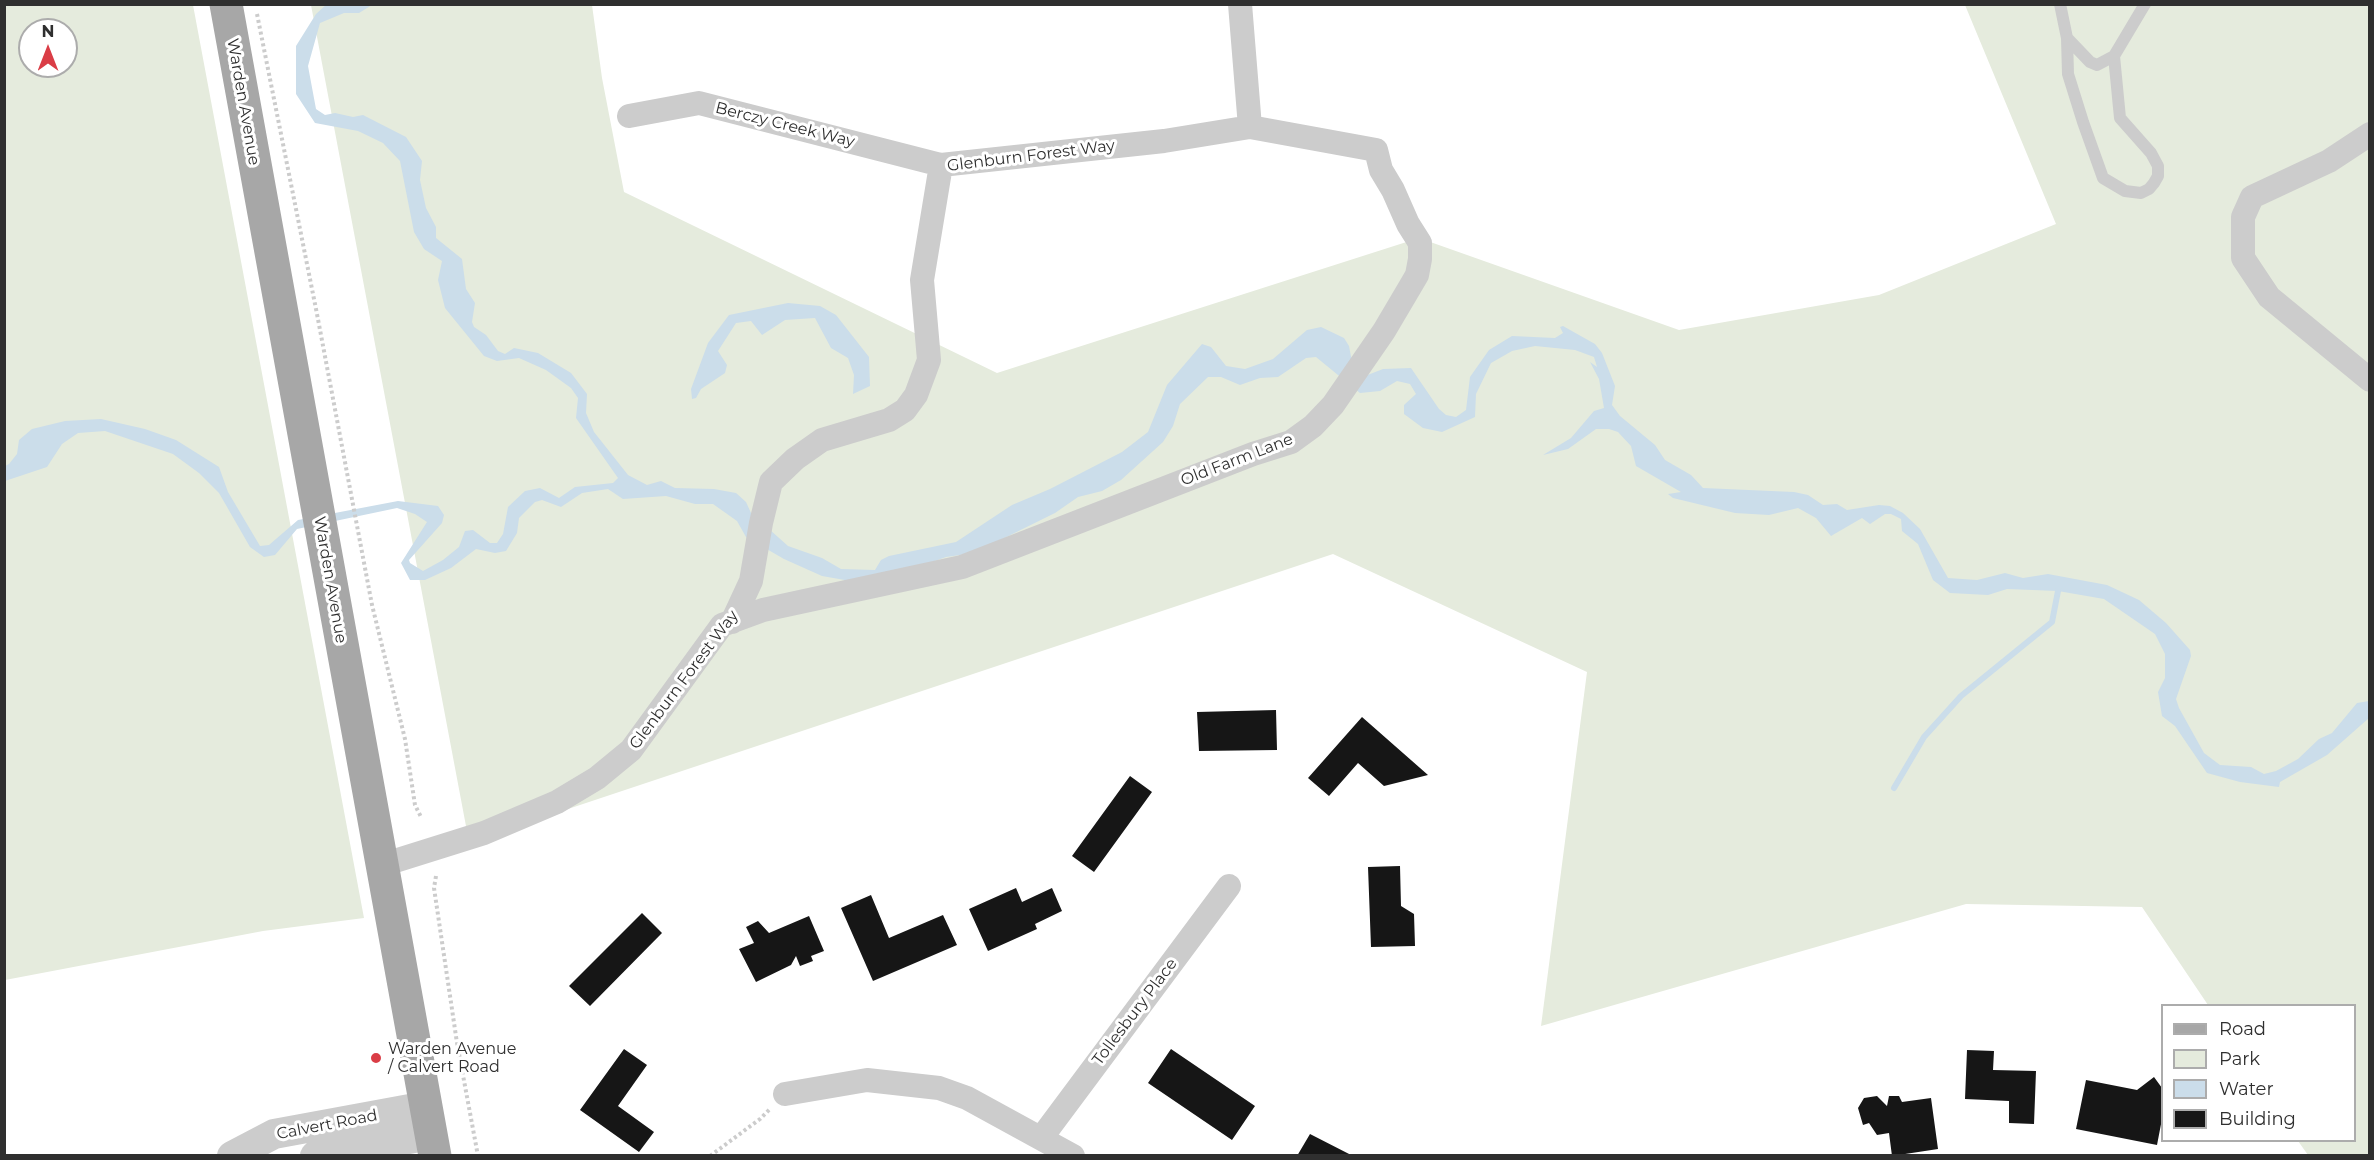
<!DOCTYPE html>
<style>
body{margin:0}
#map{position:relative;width:2374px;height:1160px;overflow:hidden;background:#fff;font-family:Montserrat,sans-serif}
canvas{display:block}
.frame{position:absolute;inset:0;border:6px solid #2f2f2f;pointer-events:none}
.legend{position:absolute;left:2161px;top:1004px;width:195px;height:138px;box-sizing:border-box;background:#fff;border:2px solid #acacac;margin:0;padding:8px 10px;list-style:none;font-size:18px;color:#2f2f2f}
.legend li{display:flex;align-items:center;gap:12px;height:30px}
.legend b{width:30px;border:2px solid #acacac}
.north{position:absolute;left:18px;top:18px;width:60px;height:60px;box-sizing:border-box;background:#fff;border:2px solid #acacac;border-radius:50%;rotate:0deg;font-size:16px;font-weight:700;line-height:24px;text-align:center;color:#2f2f2f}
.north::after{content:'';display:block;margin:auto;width:21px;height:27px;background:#da3d46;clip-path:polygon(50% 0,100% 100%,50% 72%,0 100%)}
</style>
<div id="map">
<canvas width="2374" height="1160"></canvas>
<div class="frame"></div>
<ul class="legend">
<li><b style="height:8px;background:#a7a7a7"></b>Road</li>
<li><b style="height:16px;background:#e5ebdd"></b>Park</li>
<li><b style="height:16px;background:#cbddea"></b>Water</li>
<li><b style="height:16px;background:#161616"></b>Building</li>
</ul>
<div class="north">N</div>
</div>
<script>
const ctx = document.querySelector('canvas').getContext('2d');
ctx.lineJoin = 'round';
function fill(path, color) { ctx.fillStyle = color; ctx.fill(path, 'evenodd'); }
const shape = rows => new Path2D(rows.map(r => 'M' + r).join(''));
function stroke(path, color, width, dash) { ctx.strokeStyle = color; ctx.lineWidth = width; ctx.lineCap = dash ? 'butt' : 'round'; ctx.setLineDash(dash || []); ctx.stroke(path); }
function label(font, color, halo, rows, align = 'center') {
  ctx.font = font + ' Montserrat,sans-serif'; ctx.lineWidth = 6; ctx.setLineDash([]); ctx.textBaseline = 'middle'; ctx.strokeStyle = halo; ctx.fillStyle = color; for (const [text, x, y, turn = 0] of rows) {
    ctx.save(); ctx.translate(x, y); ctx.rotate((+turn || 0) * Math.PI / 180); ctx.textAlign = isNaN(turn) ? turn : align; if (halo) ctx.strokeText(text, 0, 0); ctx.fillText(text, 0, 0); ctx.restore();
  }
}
const green = shape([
 [5,5,193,5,364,918,263,931,5,980],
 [30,30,66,30,66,66,30,66],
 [311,5,592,5,602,78,624,192,997,373,1419,238,1679,330,1879,295,2056,224,1965,5,2369,5,2369,1155,2308,1155,2298,1141,2354,1140,2354,1006,2208,1005,2142,907,1966,904,1541,1026,1587,672,1333,554,469,842]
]);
const water = shape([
 [326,5,372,5,359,13,344,13,320,23,308,66,316,109,325,115,335,113,353,117,363,115,406,137,422,161,420,180,426,208,436,227,436,238,462,259,466,289,475,303,472,322,474,327,486,335,498,351,505,354,514,348,538,353,571,373,587,394,586,413,594,432,628,475,647,485,661,481,675,488,714,489,736,493,746,502,751,513,788,546,822,558,841,569,875,570,881,560,889,556,956,542,1012,505,1050,489,1122,452,1148,432,1167,385,1202,344,1211,347,1226,366,1245,369,1273,359,1307,330,1321,327,1344,338,1349,346,1352,362,1365,376,1383,369,1411,368,1439,409,1446,415,1456,417,1466,410,1470,377,1489,350,1512,336,1555,338,1563,333,1560,327,1563,326,1595,344,1602,353,1615,386,1612,405,1620,416,1655,445,1665,460,1691,475,1703,488,1794,492,1808,495,1823,505,1837,504,1847,510,1879,505,1890,506,1903,513,1920,529,1948,578,1977,580,2005,573,2023,578,2048,574,2107,585,2139,600,2166,623,2190,650,2191,656,2176,699,2179,708,2204,753,2220,765,2251,767,2264,774,2276,771,2298,759,2319,739,2332,733,2357,703,2369,701,2369,718,2327,755,2280,782,2279,787,2240,782,2207,773,2175,726,2162,716,2158,692,2165,678,2165,654,2155,634,2104,599,2058,591,2007,589,1988,595,1950,593,1933,580,1918,544,1902,531,1901,519,1891,514,1885,514,1870,524,1862,518,1831,536,1816,518,1798,508,1769,515,1735,513,1673,498,1668,494,1681,492,1636,466,1631,446,1618,432,1609,429,1596,429,1568,449,1543,455,1571,438,1594,411,1604,408,1599,379,1590,362,1597,367,1594,357,1575,350,1535,346,1512,351,1491,363,1476,394,1475,417,1442,432,1423,428,1404,414,1404,405,1416,394,1410,384,1397,381,1380,391,1360,393,1316,357,1306,358,1278,377,1260,378,1240,385,1221,377,1208,377,1180,404,1173,426,1163,442,1121,480,1102,491,1078,497,1055,513,974,553,946,557,893,576,856,582,822,576,784,559,746,537,737,521,713,504,695,504,666,496,623,499,608,489,582,493,561,507,542,500,535,502,519,518,517,533,506,551,495,553,476,549,451,568,425,580,410,580,401,563,427,522,415,514,397,508,297,529,275,555,264,557,250,547,219,493,199,473,173,454,105,431,78,433,62,444,47,467,5,481,5,466,9,464,17,454,19,440,32,429,65,421,101,419,145,429,176,440,219,467,228,492,260,546,269,545,298,520,398,501,438,506,444,515,442,523,409,560,410,563,423,571,443,560,459,547,465,531,473,530,490,543,497,543,503,534,508,507,525,491,540,488,559,498,575,487,613,483,618,478,576,418,578,398,571,388,546,370,519,358,497,361,484,356,445,308,438,280,442,261,424,249,414,232,400,161,383,143,358,131,315,123,296,94,296,46,316,14],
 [788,303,820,306,836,315,869,357,870,386,853,394,854,375,848,358,831,348,815,318,785,320,762,335,751,321,736,323,718,351,727,365,725,373,701,389,696,398,692,399,691,389,708,343,729,315]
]);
const stream = shape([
 [1894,788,1924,737,1961,696,2052,622,2058,591]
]);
const building = shape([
 [1276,710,1277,750,1199,751,1197,712],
 [1362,717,1428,775,1384,786,1358,763,1329,796,1308,778],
 [1130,776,1152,792,1094,872,1072,856],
 [1400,866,1401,906,1414,914,1415,946,1371,947,1368,867],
 [1016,888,1022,902,1052,888,1062,911,1035,924,1037,929,988,951,969,909],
 [871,895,889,938,943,915,957,945,873,981,841,908],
 [642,913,662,933,590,1006,569,986],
 [809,916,824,951,811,956,813,961,800,966,796,956,791,965,756,982,739,949,754,943,746,927,758,921,769,933],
 [624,1049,647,1065,618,1106,654,1132,639,1152,580,1110],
 [1171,1049,1255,1106,1232,1140,1148,1083],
 [1967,1050,1994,1051,1993,1070,2036,1071,2034,1124,2009,1123,2009,1101,1965,1099],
 [2154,1077,2162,1088,2162,1119,2157,1145,2076,1129,2086,1080,2137,1090],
 [1877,1096,1887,1106,1889,1096,1899,1096,1902,1102,1931,1098,1938,1149,1892,1156,1889,1133,1877,1135,1869,1123,1863,1125,1858,1108,1864,1098],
 [1310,1134,1353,1156,1297,1156]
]);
const path = shape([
 [257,14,317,314,372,605,405,739,415,805,421,817],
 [436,876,434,888,457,1043,478,1156],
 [710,1156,760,1119,771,1108]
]);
const service = shape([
 [2060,4,2067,38,2068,74,2083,122,2103,178,2125,191,2141,193,2149,189,2154,183,2158,176,2158,166,2151,153,2120,118,2114,56,2145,4],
 [2067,38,2090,62,2097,65,2114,56]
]);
const minor = shape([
 [1240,4,1250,127],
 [2370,134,2329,161,2252,197,2243,217,2243,258,2269,297,2370,380],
 [732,622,751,581,761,523,771,482,795,459,822,440,889,420,905,410,916,395,929,360,922,280,941,165],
 [382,865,484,833,557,802,597,778,631,750,722,625,763,610,962,567,1253,454,1291,442,1313,426,1333,405,1384,331,1410,287,1417,275,1420,259,1420,243,1408,224,1393,190,1381,170,1376,150,1250,127,1164,141,941,165,699,103,629,116],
 [785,1094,867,1080,939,1088,967,1098,1073,1156],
 [1042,1137,1229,886]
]);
const tertiary = shape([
 [232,1156,274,1134,426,1106],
 [315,1156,431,1135]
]);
const primary = shape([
 [226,4,435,1156]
]);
const markers = [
 [376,1058,6,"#da3d46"]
];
const streetNames = [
 ["Warden Avenue",243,102,80],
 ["Berczy Creek Way",785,125,14],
 ["Glenburn Forest Way",1031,156,-7],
 ["Old Farm Lane",1237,460,-21],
 ["Warden Avenue",330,580,80],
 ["Glenburn Forest Way",684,680,-53],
 ["Tollesbury Place",1135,1012,-53],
 ["Calvert Road",327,1125,-11]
];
const poiNames = [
 ["Warden Avenue",388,1049],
 ["/ Calvert Road",388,1067]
];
fill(green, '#e5ebdd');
fill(water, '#cbddea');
stroke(stream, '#cbddea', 6);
fill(building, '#161616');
stroke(path, '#ccc', 4, [3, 3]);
stroke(service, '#ccc', 12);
stroke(minor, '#ccc', 24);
stroke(tertiary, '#ccc', 30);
stroke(primary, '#a7a7a7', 33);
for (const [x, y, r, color] of markers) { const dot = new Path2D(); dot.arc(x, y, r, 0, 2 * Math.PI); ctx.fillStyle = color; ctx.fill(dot); stroke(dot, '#fff', 2); }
label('16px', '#2f2f2f', '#fff', streetNames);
label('16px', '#2f2f2f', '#fff', poiNames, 'left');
</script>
